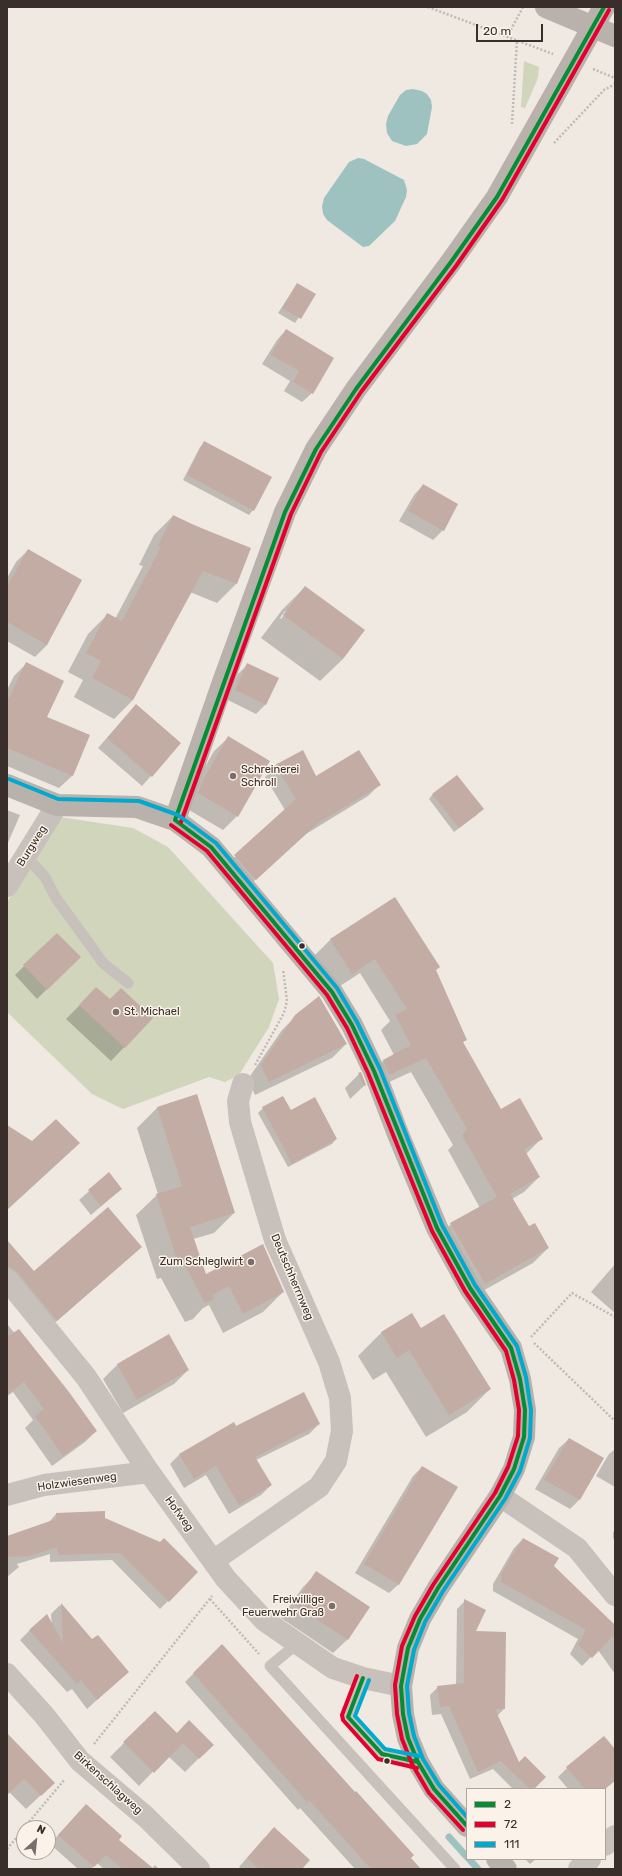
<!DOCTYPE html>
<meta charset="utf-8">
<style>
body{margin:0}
#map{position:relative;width:622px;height:1876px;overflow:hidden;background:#efe9e2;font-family:Rubik,sans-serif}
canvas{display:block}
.frame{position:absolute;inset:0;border:8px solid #392e29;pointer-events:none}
.legend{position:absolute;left:466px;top:1788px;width:140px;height:72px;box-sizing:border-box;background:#fbf3ea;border:1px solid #ada49d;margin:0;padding:5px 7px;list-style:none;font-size:12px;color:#392e29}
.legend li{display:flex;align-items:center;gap:8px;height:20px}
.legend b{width:20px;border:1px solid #ada49d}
.north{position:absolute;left:16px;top:1820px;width:40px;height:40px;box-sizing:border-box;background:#fbf3ea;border:1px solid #ada49d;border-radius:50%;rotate:27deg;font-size:11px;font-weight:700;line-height:16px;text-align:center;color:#392e29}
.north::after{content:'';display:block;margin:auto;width:14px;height:18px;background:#796f6a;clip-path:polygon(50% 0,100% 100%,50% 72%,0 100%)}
.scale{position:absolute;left:476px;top:24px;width:67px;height:18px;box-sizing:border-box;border:2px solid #392e29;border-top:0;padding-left:5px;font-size:12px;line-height:14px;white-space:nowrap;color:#392e29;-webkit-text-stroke:3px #fbf3ea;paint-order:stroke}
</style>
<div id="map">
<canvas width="622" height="1876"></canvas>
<div class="frame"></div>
<ul class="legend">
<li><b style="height:5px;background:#048d35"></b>2</li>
<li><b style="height:5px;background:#e4002b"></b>72</li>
<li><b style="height:5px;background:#00a9ce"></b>111</li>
</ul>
<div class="north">N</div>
<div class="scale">20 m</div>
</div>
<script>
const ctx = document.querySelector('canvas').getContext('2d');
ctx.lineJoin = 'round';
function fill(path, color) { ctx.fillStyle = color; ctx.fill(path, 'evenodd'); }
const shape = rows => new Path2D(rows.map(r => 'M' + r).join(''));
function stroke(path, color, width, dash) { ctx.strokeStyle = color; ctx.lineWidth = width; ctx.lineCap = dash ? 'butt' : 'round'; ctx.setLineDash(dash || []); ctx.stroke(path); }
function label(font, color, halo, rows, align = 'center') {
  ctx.font = font + ' Rubik,sans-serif'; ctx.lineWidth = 3; ctx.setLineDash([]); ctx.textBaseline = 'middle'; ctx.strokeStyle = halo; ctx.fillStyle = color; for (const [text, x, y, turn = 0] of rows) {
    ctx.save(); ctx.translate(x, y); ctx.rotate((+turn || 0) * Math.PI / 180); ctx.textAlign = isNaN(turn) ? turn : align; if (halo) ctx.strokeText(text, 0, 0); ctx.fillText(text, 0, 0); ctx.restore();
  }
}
const green = shape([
 [524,61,539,67,538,78,525,108,521,107],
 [60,817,133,828,168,847,273,963,279,999,269,1027,239,1075,225,1082,209,1077,123,1109,92,1094,7,1012,7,902]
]);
const water = shape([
 [413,89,422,91,427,94,431,100,432,107,427,134,417,144,406,146,392,141,387,133,386,124,388,116,400,95,406,90],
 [358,158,364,159,404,180,407,190,406,197,395,221,369,246,363,247,327,220,323,214,322,206,324,198,349,162]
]);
const shadow = shape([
 [297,284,314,295,295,323,278,313],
 [286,330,312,393,302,402,284,391,290,381,262,364,277,340],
 [204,443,253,510,249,515,183,480,200,447],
 [423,485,443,530,433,540,399,521,414,495],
 [173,516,250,549,236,584,217,603,190,592,133,700,114,719,74,697,83,680,68,672,88,634,107,615,115,619,143,566,139,565,154,535],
 [28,550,47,645,35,657,7,641,7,578,16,562],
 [305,587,343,659,320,681,261,638,282,610],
 [285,611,287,611,281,619,280,618],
 [26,664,46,717,89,735,72,776,59,788,7,766,7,690,14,676],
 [248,664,266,704,256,714,226,699,238,674],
 [127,715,180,743,142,786,98,748],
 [228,738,237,816,223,830,184,807,188,797,214,751],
 [276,766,316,777,379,785,368,796,306,834,244,890,224,867,285,810,265,777],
 [433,794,478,814,454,832,429,799],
 [7,810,20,815,7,845],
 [395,899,435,970,466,1039,462,1043,500,1110,541,1139,526,1154,539,1177,524,1192,512,1199,528,1227,548,1248,533,1263,470,1298,436,1239,451,1224,480,1208,448,1150,453,1145,411,1072,374,1089,368,1076,383,1061,394,1055,381,1030,390,1021,360,973,337,988,315,955,330,940],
 [57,934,79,957,37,999,15,975],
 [110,1001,152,1018,111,1061,66,1019,83,1002],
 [296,1016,346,1044,332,1058,255,1095,248,1079,282,1030],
 [359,1074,365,1085,350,1099,345,1088],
 [197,1096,234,1213,214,1233,193,1239,205,1275,283,1292,263,1312,223,1333,209,1305,203,1308,193,1319,185,1322,161,1278,157,1279,136,1215,158,1194,137,1128,157,1108],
 [263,1108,336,1139,332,1144,288,1167,258,1113],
 [109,1174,121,1189,91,1215,79,1200],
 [141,1247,42,1334,7,1291,7,1253,34,1273],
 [615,1264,615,1313,591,1292],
 [412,1314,421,1329,490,1389,467,1412,426,1437,386,1372,373,1380,358,1356,381,1333],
 [7,1324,96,1431,85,1442,52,1466,25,1428,33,1420,13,1392,7,1396],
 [169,1336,188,1370,174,1384,123,1413,103,1379,117,1365],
 [319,1424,309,1434,256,1460,271,1485,261,1495,229,1514,206,1475,184,1488,170,1464,179,1455,236,1427],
 [569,1439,579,1500,570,1509,535,1489,559,1448],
 [614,1450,615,1450,615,1487,596,1476,609,1454],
 [422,1467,399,1584,389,1593,355,1573,413,1476],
 [56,1514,104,1519,197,1572,160,1609,112,1560,50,1562,50,1554,17,1564,19,1567,7,1577,7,1537,49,1522],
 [615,1530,615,1541,613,1538,613,1532],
 [523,1539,615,1626,615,1674,598,1650,582,1666,570,1654,578,1639,493,1591,493,1584,514,1548],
 [317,1573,368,1608,347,1640,333,1653,281,1618,303,1587],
 [465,1601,474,1632,504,1709,497,1716,519,1764,532,1789,513,1789,493,1769,470,1779,441,1714,432,1715,430,1695,438,1687,456,1685,457,1609],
 [60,1605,92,1641,128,1672,87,1709,72,1689,67,1692,20,1640,30,1630,52,1626,51,1614],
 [222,1645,410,1859,419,1869,355,1869,300,1808,298,1810,185,1682],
 [155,1712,177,1734,212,1745,185,1772,168,1756,139,1786,110,1757],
 [7,1735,54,1783,26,1809,9,1792,7,1794],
 [615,1750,615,1781,605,1789,568,1789,558,1777,567,1768],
 [86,1805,118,1840,152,1869,155,1865,159,1869,104,1869,97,1863,91,1869,78,1869,50,1844],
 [265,1837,301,1869,241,1869,239,1867],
 [525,1859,536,1859,530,1864]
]);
const stream = shape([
 [449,1837,467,1857],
 [469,1859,478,1869]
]);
const building = shape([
 [297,283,316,294,301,319,282,308],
 [286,329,334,358,313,394,293,382,299,371,271,355],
 [204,441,272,477,254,511,187,475],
 [423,484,458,504,444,531,408,511],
 [173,515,196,526,251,548,237,584,203,571,133,700,92,678,101,661,86,653,107,613,122,621,161,547,158,546],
 [28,549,82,580,47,645,7,622,7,586],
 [305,586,365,630,343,659,283,615],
 [26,662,64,681,47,717,90,735,73,776,7,748,7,702],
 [247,663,279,678,266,705,235,690],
 [136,704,181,743,152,777,107,738],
 [228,736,270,761,238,817,198,793,202,782],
 [303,750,316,776,359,750,381,785,318,823,256,880,234,855,296,799,275,765],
 [457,775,484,809,459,828,432,794],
 [395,897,440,967,436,970,467,1040,463,1042,501,1109,520,1098,543,1139,524,1149,540,1177,510,1194,529,1226,535,1223,549,1248,485,1284,450,1223,497,1197,462,1135,467,1129,426,1058,389,1075,383,1060,411,1045,395,1015,407,1009,375,959,352,974,330,939],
 [57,933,81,957,47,990,23,965],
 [96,987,110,999,121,988,153,1018,125,1048,79,1005],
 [319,996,347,1044,269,1082,261,1065,295,1015],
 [361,1072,366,1085,364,1086,358,1073],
 [197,1094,235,1213,190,1227,206,1274,263,1244,284,1292,243,1314,229,1286,213,1295,214,1299,205,1303,182,1259,177,1260,156,1194,182,1186,157,1107],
 [283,1096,291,1110,315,1097,337,1139,292,1164,262,1107],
 [56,1119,80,1143,7,1210,7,1125,32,1141],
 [109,1172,122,1189,101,1206,88,1190],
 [108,1207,142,1247,57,1321,17,1272,7,1266,7,1240,34,1271],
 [412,1313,421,1328,444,1314,491,1389,449,1415,409,1350,397,1358,381,1332],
 [19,1329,69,1392,97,1431,63,1456,35,1416,44,1409,24,1382,7,1395,7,1337],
 [169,1334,189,1370,137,1400,117,1364],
 [304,1392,320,1424,255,1457,272,1485,239,1505,216,1466,194,1479,179,1454,234,1422,236,1426],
 [569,1438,604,1458,580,1500,544,1480],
 [422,1466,458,1487,399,1585,364,1564],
 [105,1511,105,1518,160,1542,164,1538,198,1572,169,1602,120,1553,58,1555,57,1547,30,1556,7,1557,7,1536,56,1519,56,1513],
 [523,1538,559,1558,554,1566,615,1625,615,1634,592,1658,578,1645,586,1630,501,1582,501,1574],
 [316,1571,370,1607,348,1640,294,1604],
 [464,1599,486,1610,476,1631,506,1632,505,1709,495,1709,519,1762,525,1756,546,1777,534,1789,530,1789,501,1761,478,1772,449,1706,440,1707,437,1686,464,1683],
 [61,1603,92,1639,98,1635,129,1672,97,1700,81,1680,77,1684,29,1630,47,1614,63,1643],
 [222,1644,355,1792,356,1791,414,1855,411,1858,421,1869,371,1869,309,1800,307,1802,199,1680,193,1673],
 [155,1711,177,1733,189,1720,214,1745,199,1759,183,1743,154,1773,123,1742],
 [7,1733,55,1783,41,1796,24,1779,7,1795],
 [604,1736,615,1749,615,1780,605,1789,585,1789,566,1767],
 [86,1804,122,1836,119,1840,154,1869,123,1869,106,1855,94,1867,58,1835],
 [274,1827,310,1860,302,1869,259,1869,247,1858]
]);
const path = shape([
 [428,7,553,54],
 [507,37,523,7],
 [593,69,615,78],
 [512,124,517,40],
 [554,143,604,90,615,84],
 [255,1065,284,1013,287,1001,283,969],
 [531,1337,572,1293,615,1317],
 [534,1343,615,1421],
 [210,1599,259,1654],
 [94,1744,212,1596],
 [24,1828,65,1779],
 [7,1849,24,1829]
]);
const lane = shape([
 [26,856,45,877,56,898,103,963,128,983],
 [298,1643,270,1666,455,1869],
 [363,1678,348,1717,382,1754,418,1762]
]);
const street = shape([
 [7,886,57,805],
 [7,1280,86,1377,149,1472,226,1579,265,1621,333,1668,363,1678,401,1686],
 [7,1495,44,1485,149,1472],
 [500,1496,577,1548,615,1595],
 [213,1561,319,1487,336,1461,342,1431,340,1398,329,1362,275,1240,240,1122,238,1101,243,1084],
 [7,1674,44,1715,80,1761,146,1817,199,1869],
 [605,1845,615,1836],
 [579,1869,590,1859]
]);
const secondary = shape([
 [546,7,615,36],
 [7,785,57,805,137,807,175,820,211,847,332,992,352,1025,374,1071,398,1134,437,1228,470,1288,511,1348,520,1379,525,1410,524,1437,514,1469,500,1496,438,1588,420,1619,408,1648,401,1686,403,1714,408,1738,418,1762,434,1789,467,1826],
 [175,820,223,682,285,512,316,449,356,389,451,262,497,197,604,7],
 [497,1859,506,1869]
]);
const bus1 = shape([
 [175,820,211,847,332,992,352,1025,374,1071,437,1228,470,1288,511,1348,520,1379,525,1410,524,1437,514,1469,500,1496,438,1588,420,1619,408,1648,401,1686,403,1714,408,1738,418,1762,434,1789,467,1826],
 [175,820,285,512,316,449,356,389,451,262,497,197,604,7],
 [363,1678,348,1717,382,1754,418,1762]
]);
const bus2 = shape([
 [181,822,291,514,321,452,361,392,456,266,502,200,609,10],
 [171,825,207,851,327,995,347,1028,368,1073,432,1231,465,1291,506,1351,514,1380,519,1410,518,1436,508,1467,495,1493,433,1585,415,1616,402,1646,395,1685,397,1714,402,1739,412,1764,429,1793,463,1830],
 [357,1676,342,1715,343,1720,378,1759,417,1768]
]);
const bus3 = shape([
 [9,779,58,799,139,801,178,815,216,843,337,988,357,1022,380,1069,442,1225,475,1285,517,1346,526,1377,531,1410,530,1438,520,1471,505,1499,443,1591,425,1622,414,1650,407,1686,409,1713,414,1736,423,1759,439,1785,467,1817],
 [369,1680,355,1716,385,1749,419,1756]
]);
const markers = [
 [233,776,4,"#796f6a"],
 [302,946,3.5,"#392e29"],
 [116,1012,4,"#796f6a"],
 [251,1262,4,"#796f6a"],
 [332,1606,4,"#796f6a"],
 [387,1761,3.5,"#392e29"]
];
const poiNames = [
 ["Schreinerei",241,770],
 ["Schroll",241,783],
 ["St. Michael",124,1012],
 ["Zum Schleglwirt",243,1262,"right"],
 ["Freiwillige",324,1600,"right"],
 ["Feuerwehr Graß",324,1613,"right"]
];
const streetNames = [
 ["Burgweg",32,846,-58],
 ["Deutschherrnweg",292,1277,67],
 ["Holzwiesenweg",77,1482,-8],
 ["Hofweg",179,1514,54],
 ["Birkenschlagweg",108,1783,42]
];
fill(green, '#d0d5bc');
fill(water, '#9dc2c0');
fill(shadow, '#0003');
stroke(stream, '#9dc2c0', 7);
fill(building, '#c3aca3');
stroke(path, '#c1b9b3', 2.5, [2, 2]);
stroke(lane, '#c8c1bb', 11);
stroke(street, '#c8c1bb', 22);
stroke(secondary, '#b9b1ab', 22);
stroke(bus1, '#048d35', 4);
stroke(bus2, '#e4002b', 4);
stroke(bus3, '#00a9ce', 4);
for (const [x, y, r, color] of markers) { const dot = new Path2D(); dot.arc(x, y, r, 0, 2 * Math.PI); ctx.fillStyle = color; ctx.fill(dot); stroke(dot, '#fbf3ea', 1.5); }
label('11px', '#392e29', '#fbf3ea', poiNames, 'left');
label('11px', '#392e29', '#fbf3ea', streetNames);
</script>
